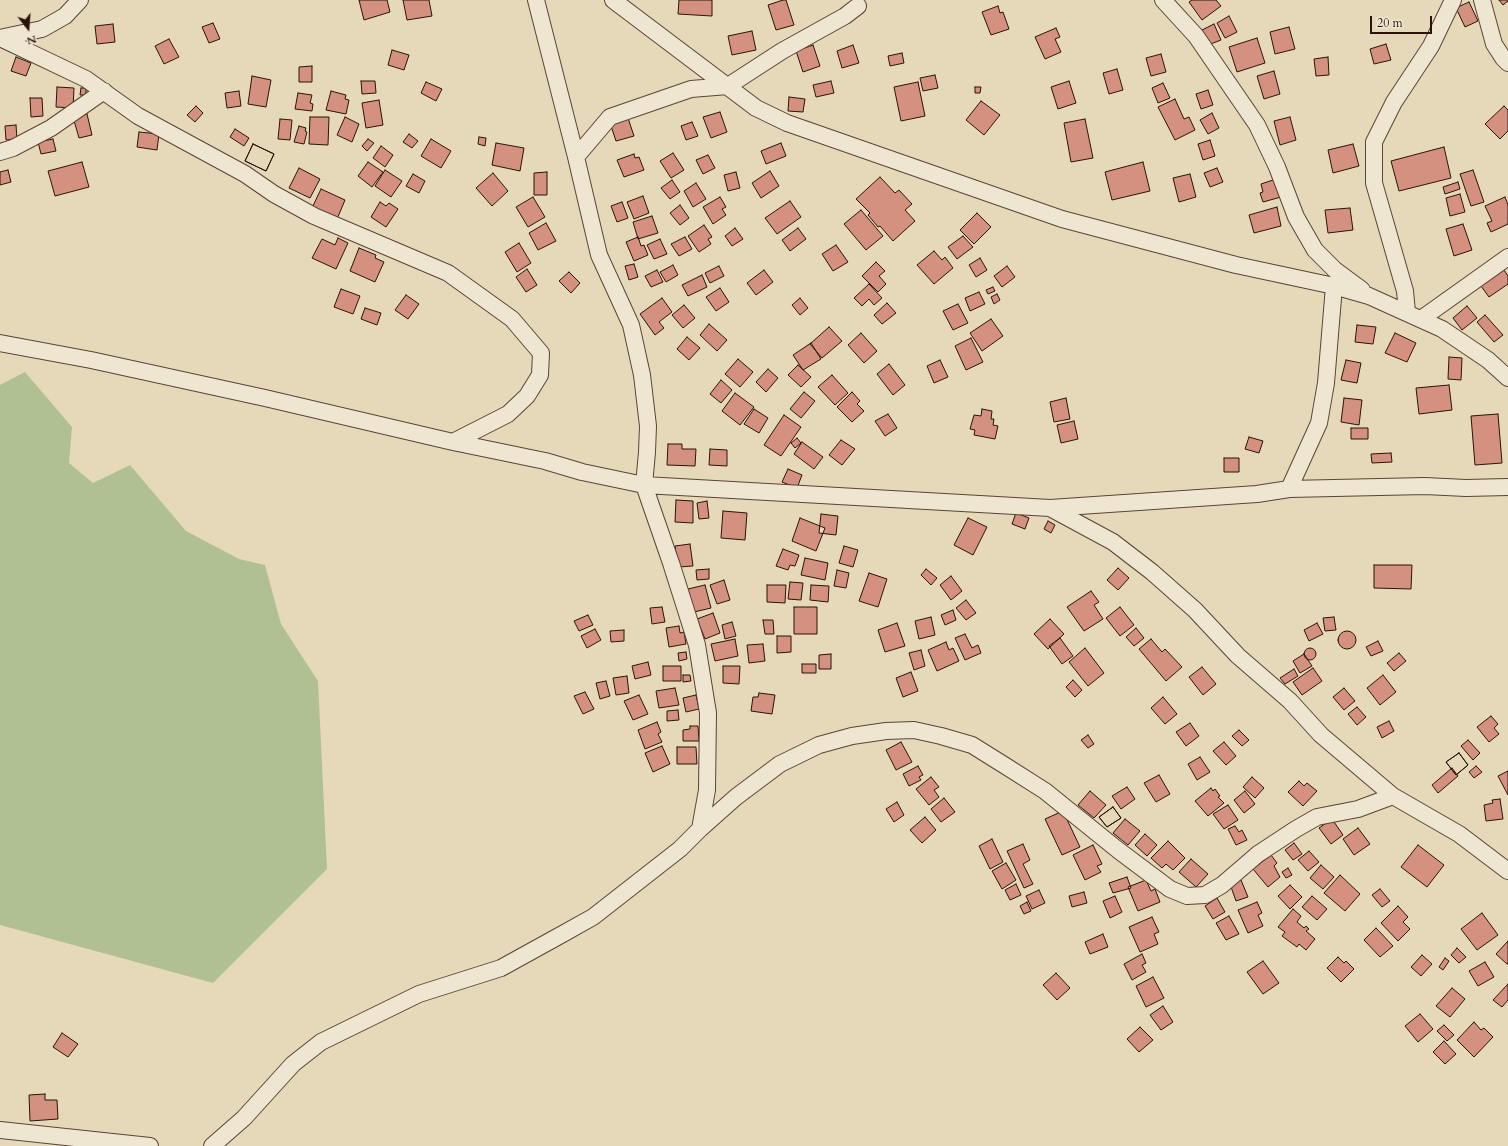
<!DOCTYPE html>
<style>
body{margin:0}
#map{position:relative;width:1508px;height:1146px;overflow:hidden;background:#e6d9b9;font-family:Cardo,serif}
canvas{display:block}
.north{position:absolute;left:8px;top:8px;width:40px;height:40px;-webkit-text-stroke:3px #efe6d2;paint-order:stroke;rotate:163deg;font-size:11px;font-weight:700;line-height:16px;text-align:center;color:#2b1309}
.north::after{content:'';display:block;margin:auto;width:14px;height:18px;background:#2b1309;clip-path:polygon(50% 0,100% 100%,50% 72%,0 100%)}
.scale{position:absolute;left:1370px;top:16px;width:62px;height:18px;box-sizing:border-box;border:2px solid #2b1309;border-top:0;padding-left:5px;font-size:12px;line-height:14px;white-space:nowrap;color:#2b1309;-webkit-text-stroke:3px #efe6d2;paint-order:stroke}
</style>
<div id="map">
<canvas width="1508" height="1146"></canvas>
<div class="north">N</div>
<div class="scale">20 m</div>
</div>
<script>
const ctx = document.querySelector('canvas').getContext('2d');
ctx.lineJoin = 'round';
function fill(path, color) { ctx.fillStyle = color; ctx.fill(path, 'evenodd'); }
const shape = rows => new Path2D(rows.map(r => 'M' + r).join(''));
function stroke(path, color, width, dash) { ctx.strokeStyle = color; ctx.lineWidth = width; ctx.lineCap = dash ? 'butt' : 'round'; ctx.setLineDash(dash || []); ctx.stroke(path); }
const green = shape([
 [25,372,72,427,69,463,93,483,130,465,186,531,239,559,265,565,281,624,318,681,327,869,213,983,0,925,0,385]
]);
const building = shape([
 [359,0,387,0,390,12,364,20,359,0],
 [403,0,429,0,432,16,407,20,403,0],
 [679,0,712,0,712,16,678,14,679,0],
 [783,0,786,0,794,25,776,30,768,5,783,0],
 [1192,0,1216,0,1221,6,1202,20,1189,2,1192,0],
 [1499,0,1508,0,1508,1,1503,5,1499,0],
 [1469,2,1478,21,1465,27,1456,8,1469,2],
 [998,6,1000,13,1003,12,1009,29,991,35,982,12,998,6],
 [1229,16,1237,32,1225,38,1217,23,1229,16],
 [213,23,220,39,209,43,202,27,213,23],
 [113,24,115,42,97,44,95,26,113,24],
 [1214,24,1221,40,1208,45,1202,30,1214,24],
 [1289,27,1295,49,1275,54,1270,32,1289,27],
 [1056,28,1060,37,1055,39,1061,52,1045,59,1035,37,1056,28],
 [752,31,756,50,732,55,728,36,752,31],
 [1257,38,1265,63,1237,72,1229,47,1257,38],
 [169,39,179,57,164,64,155,46,169,39],
 [1386,44,1391,60,1374,64,1370,49,1386,44],
 [813,45,820,66,803,72,796,51,813,45],
 [853,45,859,63,842,68,837,51,853,45],
 [392,50,409,55,404,70,388,65,392,50],
 [902,53,904,63,890,66,888,56,902,53],
 [1161,54,1166,72,1151,76,1146,58,1161,54],
 [16,57,31,63,26,76,11,71,16,57],
 [1328,57,1329,75,1316,76,1314,59,1328,57],
 [312,66,312,82,299,82,299,67,312,66],
 [1117,69,1123,90,1109,94,1103,73,1117,69],
 [1274,71,1280,94,1264,99,1257,76,1274,71],
 [935,75,938,88,923,91,920,78,935,75],
 [252,76,271,80,266,107,248,104,252,76],
 [361,81,375,81,376,93,362,94,361,81],
 [831,81,834,93,816,97,813,85,831,81],
 [1069,81,1076,103,1058,109,1051,87,1069,81],
 [426,82,442,89,436,101,421,93,426,82],
 [918,82,925,116,901,121,894,87,918,82],
 [1163,83,1170,98,1158,103,1152,88,1163,83],
 [57,87,74,88,73,108,56,107,57,87],
 [975,87,981,87,980,93,975,93,975,87],
 [81,88,86,88,86,95,80,95,81,88],
 [1208,90,1213,105,1201,109,1196,94,1208,90],
 [239,91,241,106,227,108,225,93,239,91],
 [331,91,346,95,345,99,349,100,346,114,326,110,331,91],
 [298,93,312,95,310,103,313,104,312,111,295,109,298,93],
 [789,97,805,99,803,112,788,111,789,97],
 [30,98,42,98,43,116,31,117,30,98],
 [1175,99,1184,119,1189,117,1195,130,1175,140,1158,107,1175,99],
 [379,100,383,125,366,128,362,103,379,100],
 [981,101,1000,115,984,135,966,120,981,101],
 [196,106,203,113,195,122,187,115,196,106],
 [1504,106,1508,110,1508,131,1500,139,1485,124,1504,106],
 [720,112,727,132,711,138,703,117,720,112],
 [1212,113,1219,128,1208,134,1200,120,1212,113],
 [87,114,92,135,79,138,73,117,87,114],
 [627,115,634,136,616,141,609,120,627,115],
 [310,117,329,117,328,145,309,144,310,117],
 [345,117,359,124,352,142,337,135,345,117],
 [1290,117,1296,140,1280,145,1274,121,1290,117],
 [280,119,292,120,290,140,278,139,280,119],
 [1085,119,1093,158,1071,162,1064,123,1085,119],
 [692,122,698,136,686,140,681,126,692,122],
 [16,125,17,139,6,140,5,126,16,125],
 [299,126,306,128,305,131,307,132,304,144,294,142,299,126],
 [235,129,249,138,244,146,230,137,235,129],
 [139,132,159,134,157,150,137,147,139,132],
 [409,134,418,141,412,148,403,142,409,134],
 [479,137,486,138,485,146,478,144,479,137],
 [53,139,56,151,41,154,38,142,53,139],
 [368,139,374,143,367,151,362,146,368,139],
 [431,139,451,151,441,168,421,156,431,139],
 [1210,140,1215,156,1203,160,1198,144,1210,140],
 [496,143,524,148,520,171,492,165,496,143],
 [781,143,786,156,766,164,761,151,781,143],
 [253,144,274,154,266,171,245,161,253,144],
 [253,144,274,154,266,171,245,161,253,144],
 [1353,144,1359,166,1333,173,1328,150,1353,144],
 [381,146,393,155,385,167,373,158,381,146],
 [1444,147,1451,178,1399,191,1391,161,1444,147],
 [673,153,684,170,671,178,660,161,673,153],
 [634,154,635,158,639,157,644,170,624,177,617,160,634,154],
 [708,155,715,168,703,174,696,160,708,155],
 [82,162,89,187,55,196,48,171,82,162],
 [368,162,383,172,372,187,358,176,368,162],
 [1143,162,1150,191,1112,200,1105,172,1143,162],
 [299,168,320,179,310,198,289,188,299,168],
 [1217,168,1223,182,1210,187,1204,173,1217,168],
 [8,170,11,182,0,185,0,172,8,170],
 [385,170,402,181,391,197,375,186,385,170],
 [1473,170,1484,202,1471,206,1460,174,1473,170],
 [770,171,779,186,761,198,752,183,770,171],
 [547,172,547,195,534,195,534,173,547,172],
 [736,172,740,188,728,191,724,175,736,172],
 [493,173,508,191,492,206,476,188,493,173],
 [413,174,425,181,419,193,406,186,413,174],
 [1190,174,1196,197,1179,202,1173,178,1190,174],
 [880,177,895,193,899,190,912,204,905,210,915,221,893,241,880,226,878,227,868,215,870,213,856,199,880,177],
 [1276,179,1281,197,1263,202,1260,193,1263,192,1261,184,1276,179],
 [672,180,680,192,670,199,661,188,672,180],
 [1458,182,1460,189,1445,194,1443,187,1458,182],
 [696,183,706,199,693,207,684,191,696,183],
 [321,189,345,200,337,219,312,208,321,189],
 [1460,194,1465,212,1450,216,1446,198,1460,194],
 [643,196,649,213,634,219,627,202,643,196],
 [533,197,545,217,528,227,516,207,533,197],
 [720,197,726,207,722,209,726,215,713,224,703,207,720,197],
 [1505,197,1508,205,1508,224,1491,232,1487,223,1492,221,1485,206,1505,197],
 [790,201,801,217,777,234,765,218,790,201],
 [380,202,386,206,389,203,398,209,386,227,371,217,380,202],
 [622,202,628,218,617,222,611,206,622,202],
 [680,205,689,218,680,225,670,213,680,205],
 [1277,207,1281,226,1254,233,1249,215,1277,207],
 [1350,208,1353,230,1328,233,1325,210,1350,208],
 [861,210,883,236,866,250,844,224,861,210],
 [977,213,991,227,974,244,960,230,977,213],
 [652,216,658,233,638,239,633,222,652,216],
 [546,223,556,241,538,250,529,233,546,223],
 [1463,224,1472,250,1454,256,1446,229,1463,224],
 [704,225,712,237,708,239,711,244,699,252,688,236,704,225],
 [735,228,743,239,732,246,725,236,735,228],
 [798,228,806,239,790,251,782,240,798,228],
 [963,236,973,247,957,259,948,247,963,236],
 [638,237,641,246,644,245,648,255,634,261,626,242,638,237],
 [685,237,692,249,679,256,671,244,685,237],
 [338,238,348,243,336,269,312,258,322,239,335,245,338,238],
 [660,239,667,254,654,259,647,245,660,239],
 [519,243,531,263,517,272,505,252,519,243],
 [836,245,848,262,833,271,822,254,836,245],
 [359,248,376,255,375,258,384,262,375,282,350,271,359,248],
 [934,251,942,260,945,257,953,268,934,284,917,265,934,251],
 [980,258,987,270,976,277,969,265,980,258],
 [876,262,885,271,879,276,886,284,878,292,862,276,876,262],
 [634,264,638,277,629,280,625,266,634,264],
 [673,265,678,275,666,282,660,272,673,265],
 [719,266,724,276,710,283,705,273,719,266],
 [1007,266,1015,277,1002,287,994,276,1007,266],
 [527,269,537,285,526,292,516,277,527,269],
 [657,270,663,282,651,287,645,276,657,270],
 [764,270,773,282,756,295,747,283,764,270],
 [1504,270,1508,276,1508,284,1489,297,1481,286,1504,270],
 [569,272,580,283,571,293,559,281,569,272],
 [702,275,707,287,688,296,682,285,702,275],
 [869,284,882,298,874,305,869,299,862,306,854,298,869,284],
 [993,287,995,291,988,294,986,290,993,287],
 [720,288,729,302,716,311,706,297,720,288],
 [341,289,360,296,353,314,334,307,341,289],
 [979,292,985,304,970,311,965,298,979,292],
 [997,294,1000,300,994,304,991,297,997,294],
 [406,295,419,304,408,319,395,310,406,295],
 [662,298,672,312,659,322,664,328,655,335,640,314,662,298],
 [800,298,808,308,800,315,792,305,800,298],
 [887,303,896,313,882,324,874,315,887,303],
 [958,304,968,323,953,330,943,311,958,304],
 [684,305,695,318,683,328,672,315,684,305],
 [1467,306,1477,318,1462,330,1453,318,1467,306],
 [365,308,381,313,377,325,361,319,365,308],
 [1485,315,1503,335,1494,342,1477,322,1485,315],
 [991,319,1003,336,982,351,970,333,991,319],
 [709,324,727,340,717,351,700,335,709,324],
 [1357,325,1376,327,1373,344,1355,342,1357,325],
 [829,327,842,341,822,358,810,344,829,327],
 [861,333,877,351,864,363,848,345,861,333],
 [1395,333,1416,343,1407,362,1385,353,1395,333],
 [687,337,700,348,689,360,677,349,687,337],
 [971,338,983,362,966,370,955,346,971,338],
 [811,343,821,359,803,370,793,355,811,343],
 [1449,357,1462,358,1461,380,1448,379,1449,357],
 [738,359,753,372,740,387,725,374,738,359],
 [940,360,948,377,934,383,927,366,940,360],
 [1346,360,1361,363,1357,383,1341,380,1346,360],
 [889,364,905,385,893,395,877,374,889,364],
 [798,365,811,377,801,387,788,375,798,365],
 [768,369,778,378,766,392,756,382,768,369],
 [832,375,848,393,835,405,818,387,832,375],
 [721,380,732,390,721,403,710,394,721,380],
 [1449,385,1452,410,1419,414,1416,388,1449,385],
 [804,392,815,401,801,418,790,409,804,392],
 [852,392,860,401,857,404,864,411,852,422,837,407,852,392],
 [735,393,754,407,740,425,722,411,735,393],
 [1066,398,1070,419,1054,422,1050,402,1066,398],
 [1344,398,1362,400,1359,425,1341,422,1344,398],
 [754,409,768,418,759,433,744,424,754,409],
 [982,409,992,411,991,419,994,419,993,425,998,426,995,439,974,435,975,430,970,429,974,415,981,416,982,409],
 [888,414,897,428,885,436,875,421,888,414],
 [1498,414,1502,463,1475,465,1471,416,1498,414],
 [784,415,801,427,781,456,764,445,784,415],
 [1074,421,1078,439,1061,443,1057,425,1074,421],
 [1351,428,1368,428,1368,439,1351,439,1351,428],
 [1249,437,1263,441,1259,453,1245,449,1249,437],
 [797,438,801,443,795,448,791,443,797,438],
 [841,440,855,449,842,465,829,455,841,440],
 [802,442,823,457,814,469,794,454,802,442],
 [668,444,682,444,682,449,696,449,695,466,667,465,668,444],
 [710,449,727,450,727,466,709,465,710,449],
 [1391,453,1392,462,1372,463,1371,454,1391,453],
 [1224,458,1239,458,1239,472,1224,472,1224,458],
 [788,469,802,475,797,488,782,482,788,469],
 [676,500,693,501,693,523,675,522,676,500],
 [707,501,709,518,699,519,697,503,707,501],
 [723,511,747,513,745,540,721,538,723,511],
 [1016,513,1029,518,1025,529,1012,524,1016,513],
 [821,514,838,516,836,535,819,533,821,514],
 [800,518,825,528,816,551,792,541,800,518],
 [968,518,987,527,973,555,954,545,968,518],
 [1048,521,1055,525,1051,533,1044,529,1048,521],
 [690,544,693,566,678,567,675,546,690,544],
 [844,546,858,550,853,567,839,563,844,546],
 [783,549,799,555,795,566,790,565,788,570,776,566,783,549],
 [805,558,828,563,825,580,801,575,805,558],
 [1374,565,1412,565,1411,589,1374,588,1374,565],
 [1118,568,1129,578,1118,590,1107,580,1118,568],
 [709,569,709,579,697,580,696,570,709,569],
 [926,569,937,578,931,585,921,575,926,569],
 [837,570,849,573,846,588,834,586,837,570],
 [869,573,887,579,878,607,859,601,869,573],
 [951,576,962,591,951,600,940,585,951,576],
 [724,580,730,600,717,604,710,585,724,580],
 [790,582,803,583,801,600,788,599,790,582],
 [705,585,711,608,694,612,688,589,705,585],
 [767,585,786,585,785,603,767,602,767,585],
 [811,585,829,586,828,602,810,600,811,585],
 [1091,591,1099,602,1094,605,1103,619,1084,631,1067,607,1091,591],
 [966,600,976,613,966,620,956,608,966,600],
 [662,607,665,622,652,624,650,608,662,607],
 [794,607,817,607,817,634,794,634,794,607],
 [1120,607,1134,625,1120,636,1106,618,1120,607],
 [953,610,956,620,945,625,941,615,953,610],
 [713,613,720,633,705,639,697,619,713,613],
 [588,615,593,625,579,631,574,621,588,615],
 [931,617,935,635,919,639,915,621,931,617],
 [1334,617,1336,630,1325,631,1323,618,1334,617],
 [1050,619,1064,634,1048,649,1034,634,1050,619],
 [763,620,773,620,774,634,765,634,763,620],
 [732,622,736,636,725,639,722,625,732,622],
 [897,623,905,646,885,652,878,630,897,623],
 [1317,623,1323,634,1309,641,1304,630,1317,623],
 [679,626,680,633,684,632,686,644,669,647,666,628,679,626],
 [1136,628,1144,638,1134,646,1126,637,1136,628],
 [595,629,601,640,587,648,581,636,595,629],
 [624,630,624,641,611,642,610,631,624,630],
 '1338 640a9 9 0 1 1 18 0a9 9 0 1 1-18 0Z',
 [965,634,972,648,978,645,981,653,965,660,955,638,965,634],
 [777,636,791,636,791,652,777,653,777,636],
 [1060,638,1073,656,1062,664,1049,646,1060,638],
 [735,639,738,656,715,661,711,644,735,639],
 [1151,639,1162,652,1165,649,1182,667,1166,681,1139,649,1151,639],
 [1378,641,1383,651,1371,656,1366,647,1378,641],
 [946,642,949,650,953,648,959,661,937,671,928,650,946,642],
 [763,644,765,661,749,663,747,645,763,644],
 '1304 654a6 6 0 1 1 12 0a6 6 0 1 1-12 0Z',
 [1085,648,1104,673,1088,686,1069,662,1085,648],
 [921,650,925,666,914,670,909,653,921,650],
 [686,652,687,659,679,661,678,653,686,652],
 [1399,653,1406,661,1394,671,1387,663,1399,653],
 [831,654,831,669,819,669,819,655,831,654],
 [1304,654,1312,666,1300,673,1293,661,1304,654],
 [648,662,651,675,635,679,632,666,648,662],
 [802,664,816,664,816,673,802,673,802,664],
 [663,666,681,666,681,681,663,681,663,666],
 [723,666,740,666,739,684,723,683,723,666],
 [1202,667,1216,684,1203,695,1189,677,1202,667],
 [1313,668,1322,681,1302,695,1293,682,1313,668],
 [1294,669,1298,676,1285,684,1280,678,1294,669],
 [911,672,918,691,903,697,896,678,911,672],
 [683,675,690,675,691,681,683,682,683,675],
 [1383,675,1396,692,1380,705,1367,688,1383,675],
 [627,676,629,693,616,695,613,678,627,676],
 [1073,680,1082,690,1075,697,1066,687,1073,680],
 [606,681,610,696,600,699,596,683,606,681],
 [675,688,679,705,659,708,656,691,675,688],
 [1344,688,1355,701,1344,710,1333,697,1344,688],
 [585,692,594,709,583,714,574,696,585,692],
 [759,693,775,695,772,714,751,711,753,697,758,697,759,693],
 [639,695,648,714,633,720,624,701,639,695],
 [696,695,699,709,686,712,683,698,696,695],
 [1163,697,1177,714,1165,724,1151,708,1163,697],
 [1357,707,1366,717,1357,725,1348,714,1357,707],
 [678,710,679,720,667,721,667,711,678,710],
 [1491,716,1498,724,1494,728,1499,734,1489,742,1477,727,1491,716],
 [1389,721,1394,731,1382,738,1377,727,1389,721],
 [657,722,661,732,658,734,662,742,645,749,638,730,657,722],
 [1190,723,1199,736,1186,746,1176,732,1190,723],
 [690,726,698,726,699,741,683,741,683,730,690,729,690,726],
 [1239,730,1249,740,1242,746,1232,736,1239,730],
 [1088,735,1094,744,1088,748,1081,740,1088,735],
 [1468,740,1480,753,1473,760,1461,746,1468,740],
 [901,742,912,762,896,770,886,750,901,742],
 [1224,742,1236,756,1226,765,1213,751,1224,742],
 [662,746,670,764,653,772,645,753,662,746],
 [677,747,696,747,697,764,677,764,677,747],
 [1459,753,1468,765,1456,775,1446,762,1459,753],
 [1459,753,1468,765,1456,775,1446,762,1459,753],
 [1200,757,1210,772,1197,780,1188,764,1200,757],
 [918,766,923,775,919,777,921,780,909,786,903,774,918,766],
 [1476,766,1482,772,1474,778,1469,772,1476,766],
 [1452,768,1458,776,1438,793,1432,785,1452,768],
 [1508,771,1508,795,1498,776,1508,771],
 [1159,775,1170,794,1156,802,1144,783,1159,775],
 [931,777,939,787,934,790,939,797,929,805,916,789,931,777],
 [1252,777,1264,788,1255,798,1243,787,1252,777],
 [1299,781,1304,786,1307,783,1317,791,1303,806,1288,792,1299,781],
 [1127,787,1135,799,1121,809,1112,796,1127,787],
 [1211,788,1213,791,1215,789,1220,796,1218,797,1224,803,1208,816,1195,801,1211,788],
 [1090,791,1106,805,1094,818,1078,805,1090,791],
 [1245,791,1255,804,1244,813,1234,800,1245,791],
 [944,798,955,812,941,822,931,809,944,798],
 [1500,799,1503,819,1486,821,1484,805,1493,803,1492,800,1500,799],
 [897,802,904,815,894,822,886,809,897,802],
 [1228,805,1238,820,1224,829,1213,814,1228,805],
 [1113,807,1121,818,1107,827,1099,817,1113,807],
 [1113,807,1121,818,1107,827,1099,817,1113,807],
 [1063,811,1080,847,1062,855,1045,819,1063,811],
 [925,817,936,830,922,843,910,830,925,817],
 [1125,819,1140,831,1128,845,1113,833,1125,819],
 [1332,819,1343,835,1331,844,1319,828,1332,819],
 [1235,826,1239,832,1242,830,1247,840,1236,845,1228,829,1235,826],
 [1358,828,1370,844,1354,855,1343,839,1358,828],
 [1145,834,1157,845,1147,856,1135,845,1145,834],
 [992,839,1003,862,990,869,979,846,992,839],
 [1168,841,1185,858,1173,870,1166,864,1162,868,1151,858,1168,841],
 [1294,843,1302,854,1293,860,1285,850,1294,843],
 [1023,844,1030,860,1023,864,1033,884,1024,888,1007,851,1023,844],
 [1093,845,1102,864,1097,866,1101,872,1085,880,1073,855,1093,845],
 [1418,845,1444,865,1427,887,1401,867,1418,845],
 [1309,851,1319,862,1308,871,1298,860,1309,851],
 [1271,855,1277,863,1274,866,1280,877,1268,887,1253,869,1271,855],
 [1191,859,1208,874,1196,887,1179,872,1191,859],
 [1006,863,1016,880,1002,889,992,871,1006,863],
 [1321,865,1334,877,1323,889,1310,878,1321,865],
 [1288,868,1292,875,1286,878,1282,872,1288,868],
 [1340,875,1360,894,1345,911,1324,893,1340,875],
 [1127,877,1131,888,1113,893,1109,883,1127,877],
 [1146,880,1151,891,1155,889,1160,902,1138,911,1128,887,1146,880],
 [1241,880,1248,897,1236,901,1230,884,1241,880],
 [1016,884,1021,895,1010,900,1005,890,1016,884],
 [1290,885,1302,897,1290,909,1278,896,1290,885],
 [1380,889,1390,901,1382,907,1372,895,1380,889],
 [1039,890,1045,903,1032,909,1026,896,1039,890],
 [1084,892,1087,903,1072,907,1069,896,1084,892],
 [1115,896,1122,912,1110,918,1103,901,1115,896],
 [1312,896,1327,909,1317,920,1302,907,1312,896],
 [1217,898,1225,912,1213,919,1205,906,1217,898],
 [1027,902,1031,911,1024,914,1020,906,1027,902],
 [1257,902,1262,913,1258,915,1263,926,1248,933,1238,910,1257,902],
 [1398,906,1408,917,1403,922,1410,929,1398,941,1381,923,1398,906],
 [1293,909,1301,916,1297,922,1304,928,1306,926,1309,929,1306,931,1315,939,1306,950,1299,944,1297,947,1282,936,1285,932,1278,927,1293,909],
 [1482,913,1498,935,1477,950,1461,929,1482,913],
 [1229,916,1239,934,1226,940,1216,923,1229,916],
 [1152,917,1159,932,1154,934,1158,944,1140,952,1129,927,1152,917],
 [1376,928,1393,946,1380,957,1364,940,1376,928],
 [1103,934,1108,947,1090,954,1085,942,1103,934],
 [1508,941,1508,964,1507,964,1496,954,1508,941],
 [1457,948,1466,957,1459,963,1451,955,1457,948],
 [1142,954,1146,963,1142,965,1146,972,1132,980,1124,964,1142,954],
 [1422,955,1432,964,1421,976,1411,967,1422,955],
 [1338,957,1344,963,1346,961,1354,969,1341,982,1327,968,1338,957],
 [1445,958,1449,961,1443,970,1439,967,1445,958],
 [1263,961,1279,983,1263,994,1247,972,1263,961],
 [1485,962,1494,977,1478,986,1469,971,1485,962],
 [1056,973,1070,988,1057,1000,1043,985,1056,973],
 [1153,977,1164,998,1146,1007,1136,986,1153,977],
 [1508,984,1508,1000,1502,1007,1493,1000,1508,984],
 [1452,988,1465,999,1450,1017,1436,1006,1452,988],
 [1163,1006,1173,1022,1161,1030,1150,1015,1163,1006],
 [1420,1014,1433,1029,1418,1042,1405,1026,1420,1014],
 [1474,1022,1481,1030,1484,1028,1493,1037,1474,1057,1457,1040,1474,1022],
 [1444,1025,1454,1035,1447,1041,1437,1031,1444,1025],
 [1140,1027,1153,1040,1139,1052,1127,1039,1140,1027],
 [62,1033,78,1044,68,1057,53,1047,62,1033],
 [1444,1041,1456,1054,1445,1064,1433,1052,1444,1041],
 [45,1094,45,1100,57,1100,58,1119,30,1121,29,1095,45,1094]
]);
const street = shape([
 [613,0,756,108,787,123,1062,219,1236,265,1334,286,1369,296,1442,329,1488,360,1508,378],
 [1163,0,1196,36,1257,125,1277,167,1296,217,1315,250,1335,270,1362,290],
 [1482,0,1494,44,1503,58,1508,63],
 [0,38,86,79,138,116,245,174,274,194,314,216,448,273,512,319,541,353,540,375,527,396,508,414,453,442],
 [0,38,42,29,65,16,80,0],
 [0,152,13,148,51,128,104,91],
 [576,157,610,117,691,89,728,86,782,51,845,16,858,6],
 [1407,312,1405,291,1374,183,1374,142,1394,102,1431,46,1453,0],
 [1421,319,1508,257],
 [0,343,91,360,265,398,453,442,545,461,582,472,644,485,1050,508,1257,494,1289,489,1425,486,1466,488,1508,487],
 [1289,489,1319,423,1326,383,1334,286],
 [1050,508,1113,542,1152,572,1195,610,1238,656,1290,701,1321,735,1393,796,1459,834,1508,871],
 [700,829,736,797,780,764,819,745,852,736,886,731,914,730,941,736,972,745,1004,765,1045,791,1118,850,1170,889,1187,896,1205,895,1222,885,1258,854,1296,829,1317,817,1358,809,1393,796],
 [0,1130,150,1146],
 [212,1146,244,1118,293,1064,321,1042,419,994,501,968,559,936,593,917,680,849,700,829,707,790,708,713,697,645,671,563,644,485,647,452,648,426,642,375,631,325,599,255,576,157,536,0]
]);
fill(green, '#b1c092');
fill(building, '#d4917f');
stroke(building, '#2b1309', 1);
stroke(street, '#5a4435', 18);
stroke(street, '#efe6d2', 16);
</script>
